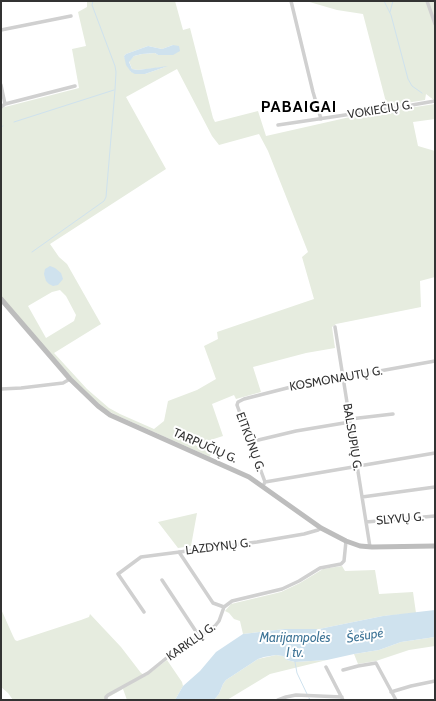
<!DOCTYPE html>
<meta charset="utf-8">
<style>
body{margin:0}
#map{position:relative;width:436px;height:701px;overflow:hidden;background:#fff;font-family:Cabin,sans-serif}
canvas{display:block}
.frame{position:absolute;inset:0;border:2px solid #333;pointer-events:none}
</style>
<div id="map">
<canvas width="436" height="701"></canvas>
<div class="frame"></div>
</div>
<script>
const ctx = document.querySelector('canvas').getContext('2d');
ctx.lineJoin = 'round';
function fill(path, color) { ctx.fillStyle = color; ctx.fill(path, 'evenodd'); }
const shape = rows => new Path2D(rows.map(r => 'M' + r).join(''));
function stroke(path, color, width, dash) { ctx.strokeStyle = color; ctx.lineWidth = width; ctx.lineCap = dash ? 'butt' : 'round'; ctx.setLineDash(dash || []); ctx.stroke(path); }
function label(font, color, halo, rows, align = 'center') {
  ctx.font = font + ' Cabin,sans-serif'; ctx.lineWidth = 4; ctx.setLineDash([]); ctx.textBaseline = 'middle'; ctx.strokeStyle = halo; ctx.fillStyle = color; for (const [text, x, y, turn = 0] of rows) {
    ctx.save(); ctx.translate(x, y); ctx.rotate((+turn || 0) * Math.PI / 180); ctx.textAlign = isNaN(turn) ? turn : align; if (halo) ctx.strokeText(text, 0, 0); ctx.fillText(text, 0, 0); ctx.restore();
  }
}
const green = shape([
 [87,1,175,1,183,30,190,28,213,118,215,122,258,111,266,136,350,117,435,104,435,119,413,122,418,146,435,151,435,277,420,281,421,307,336,324,332,327,335,348,306,353,253,367,261,392,236,399,234,395,212,404,223,436,195,445,211,453,210,457,116,415,106,410,82,389,1,297,1,108,79,88,72,49,86,46,78,12,87,7],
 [173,45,173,55,158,55,155,53,142,54,134,56,129,61,132,69,138,70,165,67,145,74,131,72,124,56,126,54,148,46,162,49],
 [177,69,212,136,219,145,259,134,268,151,308,252,302,257,314,299,217,332,218,339,204,346,216,379,197,390,168,401,164,421,154,429,120,414,109,408,87,389,54,353,101,324,67,264,59,257,50,244,166,169,126,97],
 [60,290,66,296,76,315,74,321,46,338,28,306,52,292],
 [306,1,435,1,435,101,426,94,425,100,387,106,363,14,337,10],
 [197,513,191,546,178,548,158,522],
 [342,566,345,571,375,570,379,594,413,592,416,613,383,616,319,629,285,629,243,634,240,621,234,619,229,613,225,611,231,604,281,592,300,583,323,569],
 [1,609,13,636,15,640,17,641,81,620,89,617,90,614,121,647,141,673,146,676,167,660,182,682,183,686,175,700,127,700,123,689,107,698,105,700,13,700,8,693,1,687],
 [435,637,435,646,409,650,376,661,358,664,354,654,379,650,401,642],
 [276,655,283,656,287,660,295,662,327,660,270,674,227,700,214,700,219,694,223,684,226,680,258,659]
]);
const water = shape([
 [173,45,179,46,180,51,173,55,158,55,155,53,142,54,134,56,129,62,132,69,138,70,168,66,145,74,135,74,131,72,126,65,124,56,126,54,148,46,162,49],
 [50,266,55,268,61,273,63,279,58,285,53,286,49,284,46,281,44,274,45,269],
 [435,610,435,637,401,642,379,650,354,654,327,660,295,662,287,660,283,656,276,655,264,657,258,659,226,680,223,684,219,694,214,700,175,700,183,686,200,671,216,652,243,634,285,629,319,629,383,616]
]);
const stream = shape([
 [384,1,391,15,408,79,412,86,422,93],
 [390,12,393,1],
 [14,122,114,90],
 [1,127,3,126],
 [32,252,104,201,106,197,115,90,116,72,115,66,92,5,93,1],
 [295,662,297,673,307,694],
 [309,698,310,700]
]);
const street = shape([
 [291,1,313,92,321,119],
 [427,1,435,24],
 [1,30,71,16],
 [1,85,5,104],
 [1,107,5,104,75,86],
 [278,125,412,105,435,101],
 [335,327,370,547],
 [1,389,21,388,63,383,70,379],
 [350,419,393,414],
 [250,442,296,431,350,422],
 [265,482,237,405,238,402,244,399,291,387,435,361],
 [264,484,265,482,435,453],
 [362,497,435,487],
 [366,522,435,516],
 [179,552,213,603,224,607],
 [162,580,199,636],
 [144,612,118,574,141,557,257,542,304,534,318,530,321,528],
 [326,667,343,700],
 [343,670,358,666,376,663,396,700],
 [391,692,411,686,435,681],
 [106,700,106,697,108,695,148,673,169,656,215,626,219,621,224,607,232,601,282,589,299,581,320,568,341,564,344,561,346,541],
 [278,700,286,697,296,695,342,697]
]);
const secondary = shape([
 [1,299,70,379,98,406,110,415,249,477,321,528,346,541,360,546,372,547,435,546]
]);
const streetNames = [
 ["VOKIEČIŲ G.",380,110,-9],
 ["KOSMONAUTŲ G.",336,379,-10],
 ["BALSUPIŲ G.",352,437,81],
 ["EITKŪNŲ G.",250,442,70],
 ["TARPUČIŲ G.",205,446,24],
 ["SLYVŲ G.",400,519,-5],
 ["LAZDYNŲ G.",218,547,-7],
 ["KARKLŲ G.",191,642,-35]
];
const waterNames = [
 ["Šešupė",365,636,-9],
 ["Marijampolės",295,638],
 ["I tv.",295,653]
];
const districtNames = [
 ["PABAIGAI",299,107]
];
fill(green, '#e6ecdf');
fill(water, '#cfe2ee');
stroke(stream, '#cfe2ee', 1);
stroke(street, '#d0d0d0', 3.5);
stroke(secondary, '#bdbdbd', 5);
label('12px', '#333', '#fff', streetNames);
label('italic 13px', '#3f7597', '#fff', waterNames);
ctx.letterSpacing = '1px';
label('bold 16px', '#000', '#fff', districtNames);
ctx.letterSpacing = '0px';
</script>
